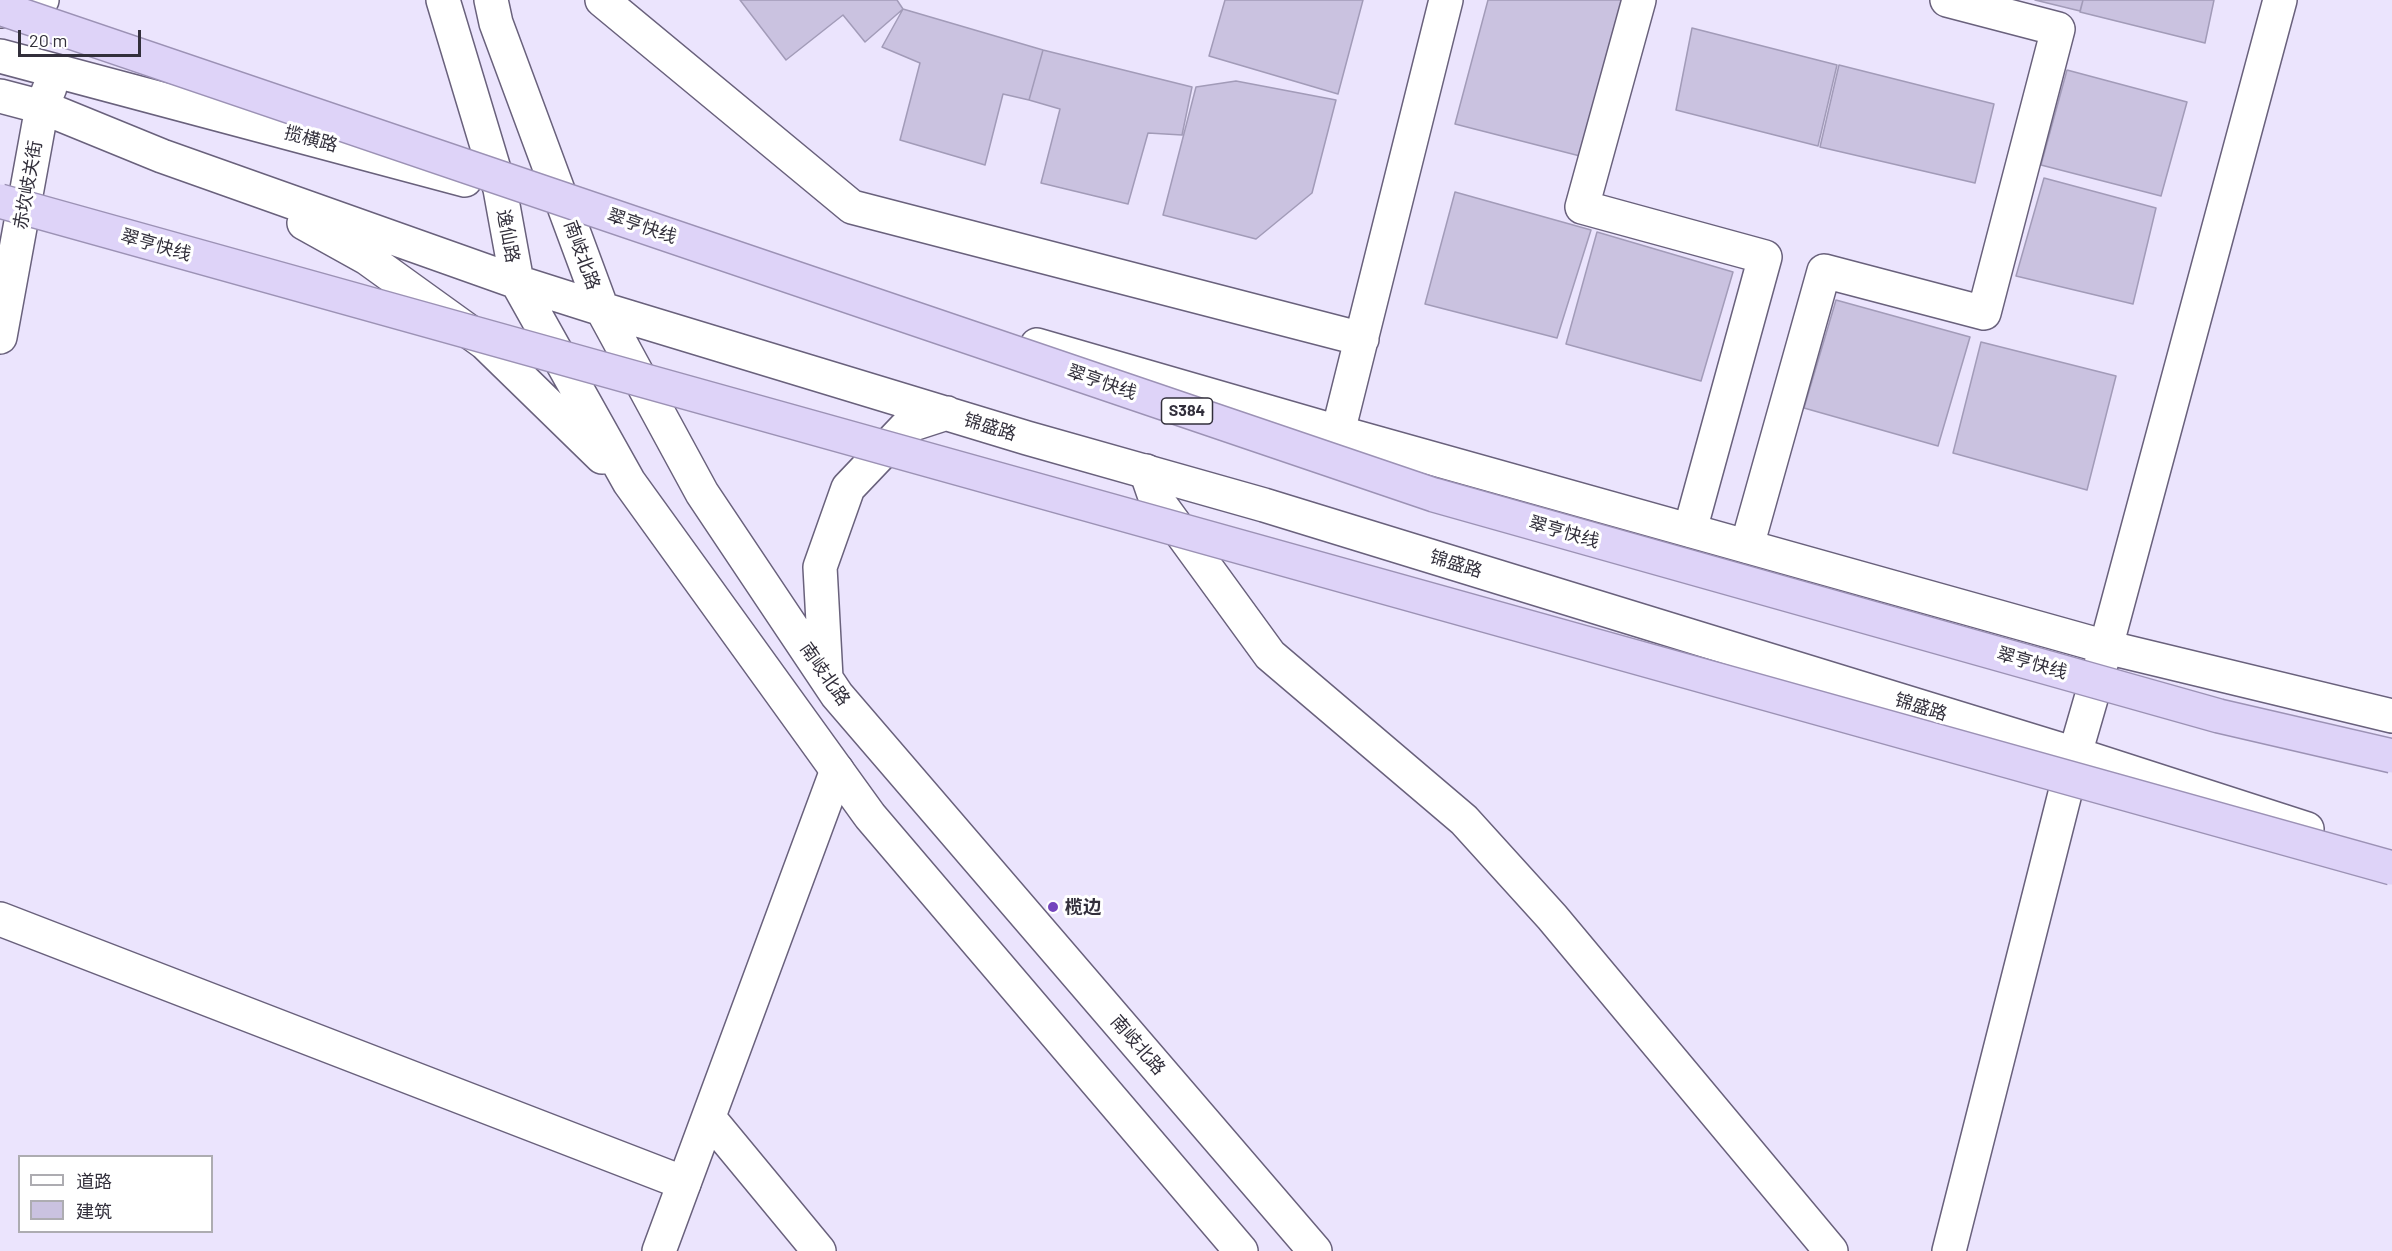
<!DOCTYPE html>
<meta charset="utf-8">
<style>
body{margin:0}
#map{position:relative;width:2392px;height:1251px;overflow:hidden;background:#ebe4fd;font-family:Barlow,"Noto Sans SC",sans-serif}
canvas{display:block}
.legend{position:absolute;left:18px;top:1155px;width:195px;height:78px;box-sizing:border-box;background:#fff;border:2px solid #adacb1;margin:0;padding:8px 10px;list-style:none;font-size:18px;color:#322f3b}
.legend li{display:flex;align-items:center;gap:12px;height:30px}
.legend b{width:30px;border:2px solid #adacb1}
.scale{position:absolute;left:18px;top:30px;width:123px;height:27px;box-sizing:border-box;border:3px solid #322f3b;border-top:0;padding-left:8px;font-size:18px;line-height:21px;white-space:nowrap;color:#322f3b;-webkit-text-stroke:4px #fff;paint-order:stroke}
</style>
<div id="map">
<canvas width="2392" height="1251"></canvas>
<ul class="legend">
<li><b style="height:8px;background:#fff"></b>道路</li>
<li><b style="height:16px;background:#cac2e0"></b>建筑</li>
</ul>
<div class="scale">20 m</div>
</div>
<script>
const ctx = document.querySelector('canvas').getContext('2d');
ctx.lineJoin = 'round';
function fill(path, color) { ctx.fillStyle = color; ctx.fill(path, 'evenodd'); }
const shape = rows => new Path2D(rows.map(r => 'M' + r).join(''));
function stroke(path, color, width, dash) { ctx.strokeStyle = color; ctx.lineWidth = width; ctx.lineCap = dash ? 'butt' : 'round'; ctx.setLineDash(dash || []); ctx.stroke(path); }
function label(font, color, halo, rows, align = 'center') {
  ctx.font = font + ' Barlow,"Noto Sans SC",sans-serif'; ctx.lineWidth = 6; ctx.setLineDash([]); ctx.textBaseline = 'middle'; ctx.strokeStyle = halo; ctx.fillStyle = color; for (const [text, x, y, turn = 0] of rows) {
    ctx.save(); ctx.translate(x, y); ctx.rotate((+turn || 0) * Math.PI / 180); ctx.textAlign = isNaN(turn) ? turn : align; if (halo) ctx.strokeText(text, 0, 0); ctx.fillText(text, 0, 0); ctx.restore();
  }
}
const building = shape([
 [740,0,897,0,903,9,865,42,843,15,786,60,740,0],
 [1225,0,1363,0,1338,94,1209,56,1225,0],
 [1488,0,1623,0,1580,156,1455,124,1488,0],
 [2035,0,2083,0,2080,11,2035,0],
 [2083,0,2214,0,2205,43,2080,12,2083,0],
 [903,9,1043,50,1029,100,1003,94,985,165,900,140,920,63,882,47,903,9],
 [1692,28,1837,65,1818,146,1676,110,1692,28],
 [1043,50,1192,87,1182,135,1148,133,1128,204,1041,183,1060,109,1029,100,1043,50],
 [1839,65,1994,104,1975,183,1820,147,1839,65],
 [2067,70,2187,102,2161,196,2041,165,2067,70],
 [1236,81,1336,100,1312,193,1256,239,1163,215,1196,87,1236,81],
 [2044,178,2156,208,2133,304,2016,276,2044,178],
 [1455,192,1591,230,1557,338,1425,304,1455,192],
 [1597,232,1733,272,1701,381,1566,344,1597,232],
 [1836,300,1970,337,1938,446,1804,408,1836,300],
 [1981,342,2116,376,2087,490,1953,453,1981,342]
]);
const minor = shape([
 [1639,0,1582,207,1765,257,1690,530],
 [1146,471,1155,497,1270,655,1464,820,1552,917,1831,1251],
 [1747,546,1824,271,1984,313,2058,29,1947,0],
 [709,1118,819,1251],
 [659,1251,837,770]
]);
const tertiary = shape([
 [602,0,852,207,1362,339],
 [1338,432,1446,0],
 [0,919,684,1183],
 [1949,1251,2075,754,2106,647,2280,0]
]);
const secondary = shape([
 [443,0,500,189,517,282,629,482,870,816,1241,1251],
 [491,0,496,23,602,309,702,493,837,695,1315,1251],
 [0,11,42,0],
 [0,56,465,180],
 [0,96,42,107,162,156,517,282,602,309,1027,438,1264,505,2075,754,2307,829],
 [304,223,367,258,485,343,602,457],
 [0,337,42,107,50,87],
 [1037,345,1338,432,2106,647,2392,716],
 [826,678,820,567,848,488,907,426,947,413]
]);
const trunkBridge = shape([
 [0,8,1434,495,2219,716,2392,756],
 [0,201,2392,868]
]);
const markers = [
 [1053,907,6,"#7445bd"]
];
const shields = [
 [1187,411,51]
];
const shieldNames = [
 ["S384",1187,411]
];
const streetNames = [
 ["揽横路",311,139,15],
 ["赤坎岐关街",28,185,-80],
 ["翠亨快线",642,226,19],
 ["逸仙路",508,236,79],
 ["翠亨快线",156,245,16],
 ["南岐北路",582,255,70],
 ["翠亨快线",1102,382,19],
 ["锦盛路",990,427,17],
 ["翠亨快线",1564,532,16],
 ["锦盛路",1456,564,17],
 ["翠亨快线",2032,663,16],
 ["南岐北路",825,674,55],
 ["锦盛路",1921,707,17],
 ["南岐北路",1138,1045,49]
];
const poiNames = [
 ["榄边",1065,907]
];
fill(building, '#cac2e0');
stroke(building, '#a29bb8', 1.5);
stroke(minor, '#69617c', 36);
stroke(tertiary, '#69617c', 36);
stroke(secondary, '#69617c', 36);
stroke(minor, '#fff', 33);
stroke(tertiary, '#fff', 33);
stroke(secondary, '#fff', 33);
stroke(trunkBridge, '#9c92b5', 36, []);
stroke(trunkBridge, '#ded3f8', 33);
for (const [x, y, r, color] of markers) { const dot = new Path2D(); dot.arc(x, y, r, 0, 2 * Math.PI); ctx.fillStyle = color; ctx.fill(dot); stroke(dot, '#fff', 2); }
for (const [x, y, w] of shields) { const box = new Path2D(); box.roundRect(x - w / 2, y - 13, w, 26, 4.5); ctx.fillStyle = '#fff'; ctx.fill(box); stroke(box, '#322f3b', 1.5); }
label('bold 16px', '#322f3b', null, shieldNames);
label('18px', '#322f3b', '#fff', streetNames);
label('bold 18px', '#322f3b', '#fff', poiNames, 'left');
</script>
